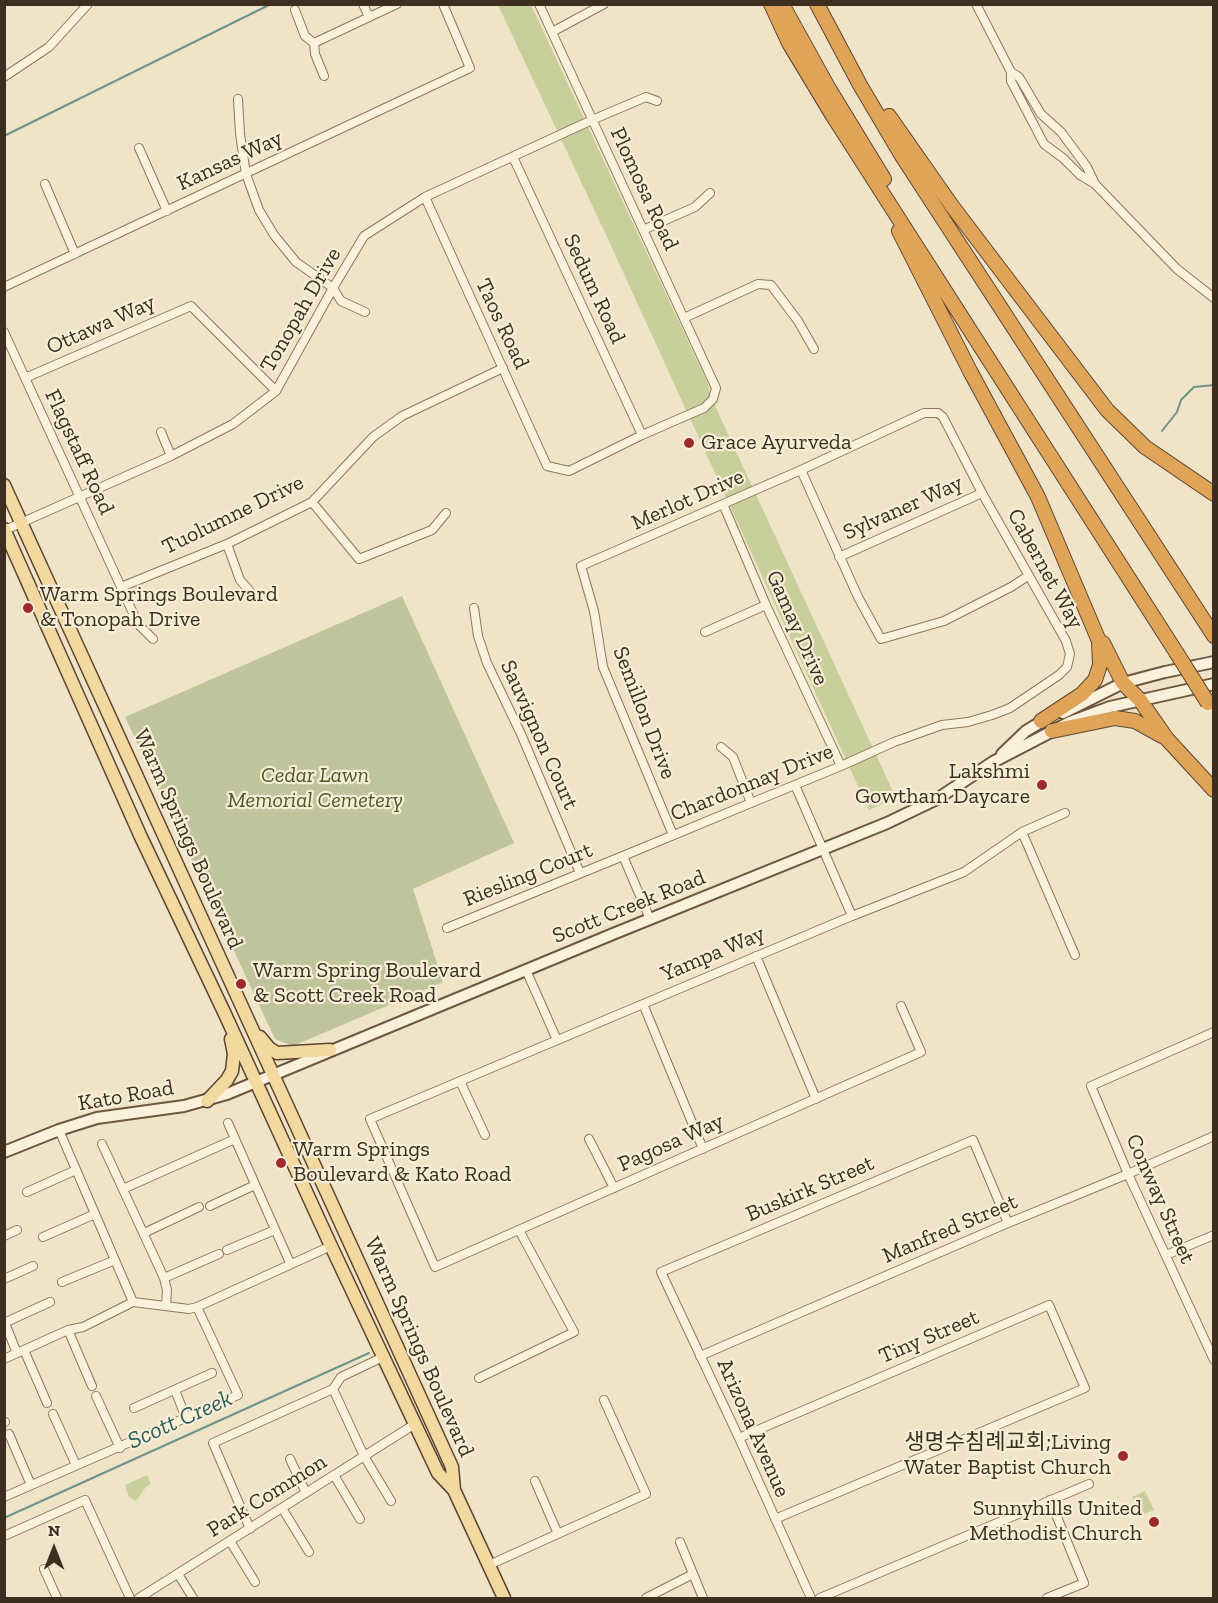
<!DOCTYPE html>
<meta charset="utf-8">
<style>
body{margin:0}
#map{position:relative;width:1218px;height:1603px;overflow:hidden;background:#f0e4c8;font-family:"Zilla Slab",serif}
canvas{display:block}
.frame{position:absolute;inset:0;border:6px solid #3d2e20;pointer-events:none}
.north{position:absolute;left:24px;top:1519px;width:60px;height:60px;-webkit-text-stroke:4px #f7eed8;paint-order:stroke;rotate:0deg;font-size:16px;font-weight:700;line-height:24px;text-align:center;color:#3d2e20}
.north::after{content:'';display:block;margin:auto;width:21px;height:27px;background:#3d2e20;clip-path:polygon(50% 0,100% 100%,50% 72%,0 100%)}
</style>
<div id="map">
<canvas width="1218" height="1603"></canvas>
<div class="frame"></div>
<div class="north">N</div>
</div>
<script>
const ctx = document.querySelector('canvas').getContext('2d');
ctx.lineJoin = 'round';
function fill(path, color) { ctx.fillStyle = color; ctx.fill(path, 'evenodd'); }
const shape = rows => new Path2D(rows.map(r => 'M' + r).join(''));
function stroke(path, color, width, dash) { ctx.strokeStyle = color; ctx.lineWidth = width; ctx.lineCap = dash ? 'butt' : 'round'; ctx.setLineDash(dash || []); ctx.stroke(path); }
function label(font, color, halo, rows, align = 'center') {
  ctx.font = font + ' "Zilla Slab","Noto Sans KR",serif'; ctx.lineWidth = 4.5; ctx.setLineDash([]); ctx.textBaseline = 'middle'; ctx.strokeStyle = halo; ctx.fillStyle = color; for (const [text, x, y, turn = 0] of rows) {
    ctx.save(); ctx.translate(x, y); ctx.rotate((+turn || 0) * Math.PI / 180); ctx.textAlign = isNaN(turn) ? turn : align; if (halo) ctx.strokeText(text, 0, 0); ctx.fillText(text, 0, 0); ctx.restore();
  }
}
const green = shape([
 [498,5,531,5,709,386,709,391,717,410,896,798,869,810,607,237],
 [147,1475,151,1484,146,1487,136,1501,129,1497,125,1485],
 [1145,1491,1154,1510,1141,1515,1132,1497]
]);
const cemetery = shape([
 [402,596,514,843,413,889,443,982,293,1046,275,1039,125,717]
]);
const stream = shape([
 [4,136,271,4],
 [1162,431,1177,412,1181,400,1194,387,1214,385],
 [4,1518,369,1353]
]);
const street = shape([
 [363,4,369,17],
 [976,4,1011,72,1011,81,1044,144,1063,158,1080,175,1095,184,1177,269,1214,298],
 [295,10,305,36,314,43,315,54,324,76],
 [552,32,604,4],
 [314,43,397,4],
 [1011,72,1019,77,1041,114,1061,132,1087,167,1095,184],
 [4,77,49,47,88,4],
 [238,99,240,134,246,174,259,210,274,235,296,262,333,288,341,301,365,312],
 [139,148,167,211],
 [513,157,642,435],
 [45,184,75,254],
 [425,197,547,466,569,471,642,435,704,408,713,399,716,388,539,4],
 [643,230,695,207,710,193],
 [4,287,470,68,443,4],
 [684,318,758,284,771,285,798,321,814,349],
 [4,332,138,624,153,639],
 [25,378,191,306,276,391],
 [161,432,171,456],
 [801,470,858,597,881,639,944,621,1011,587,1028,576],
 [312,502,359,559,432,530,446,513],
 [723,504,766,605,841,766],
 [5,530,171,456,233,424,276,391,333,288,364,236,425,197,592,120,646,97,657,101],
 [227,544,240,580,255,597],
 [839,557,982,493],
 [121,587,227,544,312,502,373,437,402,416,503,368],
 [474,608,478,636,487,663,521,734,580,873],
 [705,632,766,605],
 [721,747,733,757,751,803],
 [795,785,852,916],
 [1022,832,1075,955],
 [623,856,650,919],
 [447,928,623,856,751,803,841,766,894,742,942,725,968,722,992,715,1010,708,1059,675,1067,667,1070,654,1066,641,982,493,943,417,938,413,924,413,801,470,581,566,594,611,603,667,673,835],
 [756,956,816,1099],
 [526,970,557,1040],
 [643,1004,703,1149],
 [901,1006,921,1052,435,1267,370,1119,852,916,964,872,1022,832,1065,813],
 [1214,1032,1091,1086,1128,1174,1214,1360],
 [460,1081,485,1135],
 [228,1123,290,1263],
 [59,1130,133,1302],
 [589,1139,614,1188],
 [102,1144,164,1278,167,1290,166,1306],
 [123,1189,235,1139],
 [27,1192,76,1170],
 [210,1206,255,1185],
 [144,1233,199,1207],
 [4,1236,17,1230],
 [43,1237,95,1214],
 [227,1250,275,1230],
 [1166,1255,1214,1235],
 [164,1278,219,1254],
 [4,1279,33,1266],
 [62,1282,115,1260],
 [4,1321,17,1353],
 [4,1323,50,1302],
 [68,1330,92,1386],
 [24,1350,47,1403],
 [700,1356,1008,1223,1128,1174,1214,1136],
 [4,1359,68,1330,83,1327,133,1302,189,1309,197,1307,331,1246],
 [479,1378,574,1332,519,1230],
 [333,1389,364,1456,391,1501],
 [175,1390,186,1418],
 [96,1396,120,1448],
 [134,1408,212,1373],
 [53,1414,76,1465],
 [4,1422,5,1422],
 [9,1434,31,1485],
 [739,1438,1049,1305,1085,1388,775,1519],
 [290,1459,306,1493],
 [334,1475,360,1519],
 [535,1481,558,1534],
 [4,1497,238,1395,197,1307],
 [282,1508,309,1552],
 [250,1529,213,1443,333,1389,341,1377,383,1357],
 [4,1536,85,1500,130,1598],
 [230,1541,255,1582],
 [680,1542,703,1598],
 [489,1565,646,1494,604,1400],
 [44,1569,57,1598],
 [178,1574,193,1598],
 [139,1598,415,1424],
 [646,1598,693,1574],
 [811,1598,739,1438,661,1272,973,1140,1008,1223],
 [820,1598,1089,1484],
 [1047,1598,1084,1583,1050,1500]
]);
const secondary = shape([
 [1063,713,1123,683,1165,672,1214,662],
 [1002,754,1026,731,1046,719],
 [4,1152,59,1130,97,1118,184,1106,227,1094,613,934,887,823,937,799,993,762,1070,722,1110,707,1214,684]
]);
const primary = shape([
 [4,485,452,1467,454,1490],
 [4,529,140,835,224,1012,331,1246,438,1473,454,1490,504,1598],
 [260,1037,269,1048,277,1053,330,1050],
 [207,1101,227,1080,232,1071,234,1054,231,1039]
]);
const highway = shape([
 [771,4,789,43,833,116,1176,652],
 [782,4,829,89,884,179],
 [817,4,860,85,902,156,1214,636],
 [889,116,952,206,1107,410,1145,447,1214,494],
 [899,231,970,371,1038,497,1099,641,1100,665,1095,680,1082,694,1041,721],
 [1103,643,1123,683,1140,700,1167,739,1214,790],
 [1052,731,1115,718,1135,721,1162,736]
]);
const highwayBridge = shape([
 [1176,652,1208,703]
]);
const markers = [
 [689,443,6,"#9e2a2b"],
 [28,608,6,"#9e2a2b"],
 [1042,785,6,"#9e2a2b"],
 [241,984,6,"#9e2a2b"],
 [281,1163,6,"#9e2a2b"],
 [1123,1456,6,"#9e2a2b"],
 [1154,1522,6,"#9e2a2b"]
];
const streetNames = [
 ["Kansas Way",230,161,-25],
 ["Plomosa Road",644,189,65],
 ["Sedum Road",594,289,65],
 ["Tonopah Drive",301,310,-60],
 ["Taos Road",502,324,65],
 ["Ottawa Way",101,325,-24],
 ["Flagstaff Road",79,452,65],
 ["Merlot Drive",688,500,-24],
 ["Sylvaner Way",903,508,-24],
 ["Tuolumne Drive",233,515,-26],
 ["Cabernet Way",1045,569,61],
 ["Gamay Drive",797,628,66],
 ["Semillon Drive",644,713,69],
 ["Sauvignon Court",539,735,66],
 ["Chardonnay Drive",752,783,-22],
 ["Warm Springs Boulevard",188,839,66],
 ["Riesling Court",528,875,-22],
 ["Scott Creek Road",629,907,-22],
 ["Yampa Way",713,954,-23],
 ["Kato Road",126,1096,-10],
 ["Pagosa Way",671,1143,-24],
 ["Buskirk Street",810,1189,-23],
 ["Conway Street",1160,1199,66],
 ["Manfred Street",950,1229,-23],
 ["Tiny Street",929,1337,-23],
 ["Warm Springs Boulevard",419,1347,66],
 ["Arizona Avenue",753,1428,66],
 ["Park Common",267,1496,-32]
];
const poiNames = [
 ["Grace Ayurveda",701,443],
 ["Warm Springs Boulevard",40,595],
 ["& Tonopah Drive",40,620],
 ["Lakshmi",1030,772,"right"],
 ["Gowtham Daycare",1030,797,"right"],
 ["Warm Spring Boulevard",253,971],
 ["& Scott Creek Road",253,996],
 ["Warm Springs",293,1150],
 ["Boulevard & Kato Road",293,1175],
 ["생명수침례교회;Living",1111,1443,"right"],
 ["Water Baptist Church",1111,1468,"right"],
 ["Sunnyhills United",1142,1509,"right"],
 ["Methodist Church",1142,1534,"right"]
];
const parkNames = [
 ["Cedar Lawn",315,776],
 ["Memorial Cemetery",315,801]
];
const waterNames = [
 ["Scott Creek",180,1420,-24]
];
fill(green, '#c9cf9b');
fill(cemetery, '#bfc49a');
stroke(stream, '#6f938a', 2);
stroke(street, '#8d765c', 10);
stroke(secondary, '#6f573f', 14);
stroke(primary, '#5b4430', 15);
stroke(highway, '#5b4430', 16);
stroke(street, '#faf1dc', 8);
stroke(secondary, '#faf1dc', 10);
stroke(primary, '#f3d9a0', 12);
stroke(highway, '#e0a458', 14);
stroke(highwayBridge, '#5b4430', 16, []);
stroke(highwayBridge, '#e0a458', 14);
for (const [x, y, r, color] of markers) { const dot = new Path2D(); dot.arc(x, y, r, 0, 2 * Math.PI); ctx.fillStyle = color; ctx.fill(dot); stroke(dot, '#f7eed8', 2); }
label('22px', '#3d2e20', '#f7eed8', streetNames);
label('22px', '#3d2e20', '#f7eed8', poiNames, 'left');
label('italic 22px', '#4d5a26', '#f7eed8', parkNames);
label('italic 24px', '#2f5d5a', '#f7eed8', waterNames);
</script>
